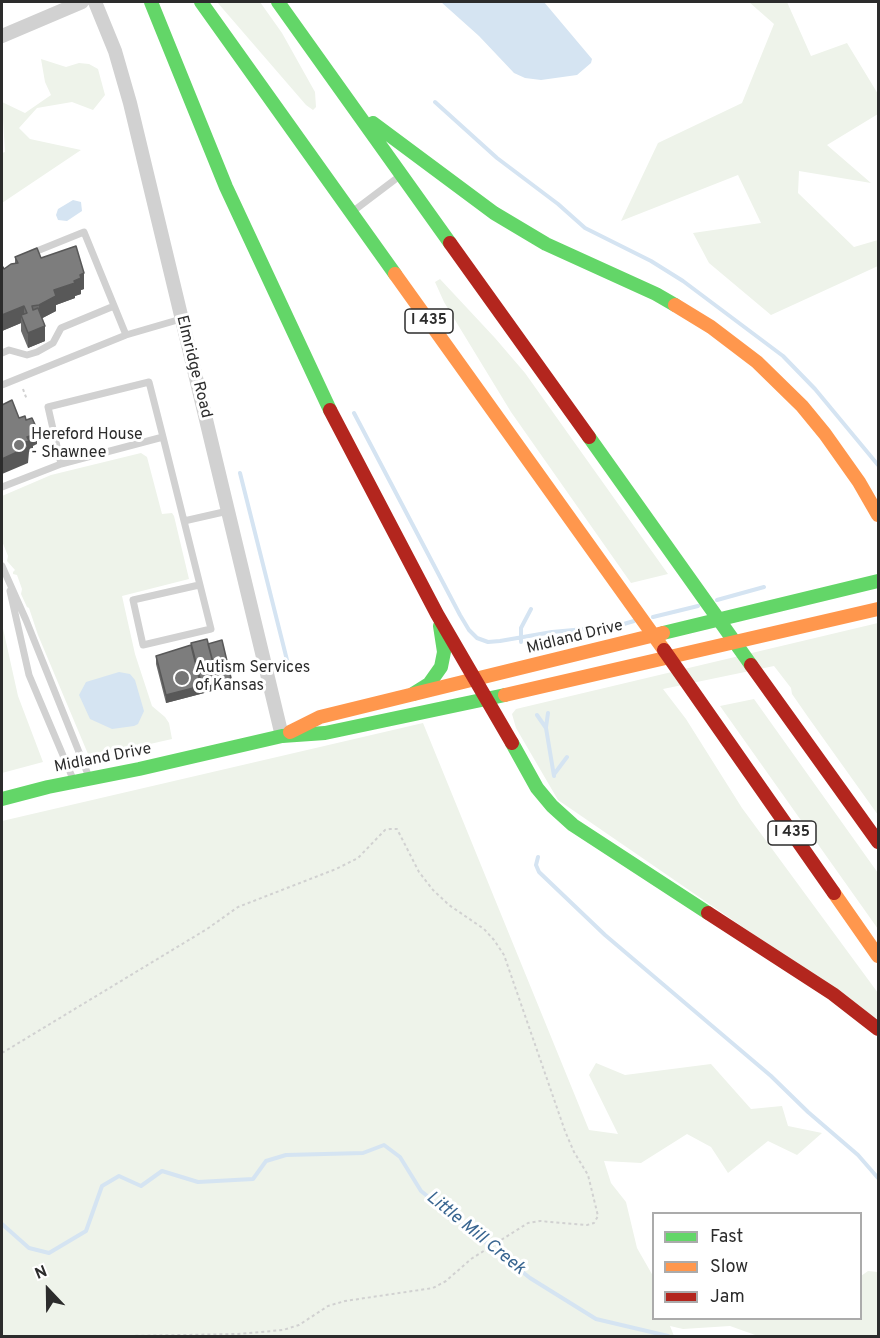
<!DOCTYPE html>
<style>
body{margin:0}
#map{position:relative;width:880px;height:1338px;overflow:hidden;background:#fff;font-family:Overpass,sans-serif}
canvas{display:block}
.frame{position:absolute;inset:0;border:3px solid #2c2c2c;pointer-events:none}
.legend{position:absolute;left:652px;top:1212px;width:210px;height:108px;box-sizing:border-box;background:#fff;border:2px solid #ababab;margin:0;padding:8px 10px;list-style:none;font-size:18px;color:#2c2c2c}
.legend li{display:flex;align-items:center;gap:12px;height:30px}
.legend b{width:30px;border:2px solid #ababab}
.north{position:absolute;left:18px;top:1260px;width:60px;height:60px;-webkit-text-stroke:4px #fff;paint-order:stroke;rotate:338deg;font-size:16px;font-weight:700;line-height:24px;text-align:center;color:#2c2c2c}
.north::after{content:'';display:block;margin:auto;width:21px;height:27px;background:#2c2c2c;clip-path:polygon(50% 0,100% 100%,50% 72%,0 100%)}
</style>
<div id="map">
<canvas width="880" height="1338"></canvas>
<div class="frame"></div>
<ul class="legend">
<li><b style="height:8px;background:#63d668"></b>Fast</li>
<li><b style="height:8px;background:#ff974d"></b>Slow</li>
<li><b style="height:8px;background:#b3261e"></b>Jam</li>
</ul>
<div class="north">N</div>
</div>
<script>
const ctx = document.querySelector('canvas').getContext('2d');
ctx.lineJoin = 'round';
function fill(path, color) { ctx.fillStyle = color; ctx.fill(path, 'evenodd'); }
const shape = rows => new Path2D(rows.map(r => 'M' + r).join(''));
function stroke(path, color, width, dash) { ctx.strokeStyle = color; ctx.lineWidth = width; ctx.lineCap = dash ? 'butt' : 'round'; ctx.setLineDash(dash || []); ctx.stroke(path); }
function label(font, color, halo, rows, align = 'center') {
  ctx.font = font + ' Overpass,sans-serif'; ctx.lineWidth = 6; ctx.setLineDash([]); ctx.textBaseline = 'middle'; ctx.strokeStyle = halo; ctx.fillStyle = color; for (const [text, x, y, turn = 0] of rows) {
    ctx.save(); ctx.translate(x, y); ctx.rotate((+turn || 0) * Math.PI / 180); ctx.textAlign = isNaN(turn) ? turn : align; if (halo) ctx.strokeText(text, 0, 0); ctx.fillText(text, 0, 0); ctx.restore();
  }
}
const green = shape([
 [217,2,260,2,282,33,315,92,316,107,313,110,306,105],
 [749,2,787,2,811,56,847,43,878,94,878,114,827,145,871,183,799,171,798,193,854,247,878,240,878,266,771,315,709,263,693,233,761,223,738,175,621,221,658,143,742,103,774,24],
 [41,59,66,67,79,63,89,64,98,69,105,95,93,110,72,102,37,108,19,128,30,139,81,150,2,203,2,153,5,152,2,102,25,113,51,95,45,82],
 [440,279,495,338,525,373,668,574,631,583,511,412,444,302,435,282],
 [141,453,147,457,162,514,172,513,174,516,189,579,122,596,135,654,152,706,165,717,169,723,172,739,119,751,88,754,38,635,29,608,27,607,21,594,22,589,17,575,13,574,13,572,15,570,7,561,8,556,2,541,2,496,51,475],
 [878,623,878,815,808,717,792,694,791,688,774,666,663,689,686,719,742,808,878,993,878,1020,558,800,516,728,512,714,516,709],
 [2,624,18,696,43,762,2,773],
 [754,699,878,873,878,929,720,706],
 [423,723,589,1130,618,1134,589,1075,596,1063,625,1075,711,1064,751,1109,782,1106,788,1126,822,1133,797,1155,768,1141,728,1173,711,1147,687,1134,641,1163,604,1161,611,1183,626,1202,637,1248,653,1276,654,1318,860,1318,861,1276,868,1271,878,1272,878,1336,758,1336,730,1326,683,1329,670,1326,674,1336,2,1336,2,821]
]);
const water = shape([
 [441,2,544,2,592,59,591,63,577,75,541,80,525,78,514,73,479,36],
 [73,200,81,202,82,211,67,221,58,220,56,215,58,209],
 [119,672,130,674,135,680,144,711,138,724,134,726,112,729,90,719,79,695,86,682]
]);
const stream = shape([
 [435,102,497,158,558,204,585,228,651,261,683,281,783,356,815,389,878,465],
 [354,413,460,615,469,630,477,638,488,642,500,641,552,632,617,626,634,621],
 [240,473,290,672],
 [717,600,764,587],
 [653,617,698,606],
 [521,642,521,628,531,609],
 [537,715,546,728,554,776],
 [546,727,548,713],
 [555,773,567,757],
 [538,857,536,865,539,872,605,935,771,1076,808,1112,858,1155,878,1178],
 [2,1224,29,1248,49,1253,86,1231,102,1186,119,1176,141,1186,162,1171,198,1182,253,1179,266,1161,286,1155,363,1153,384,1145,400,1157,421,1191,530,1278,596,1319,668,1336]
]);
const path = shape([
 [23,389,27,400],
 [2,1053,207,929,238,907,336,869,358,858,385,830,390,829,397,829,419,872,433,890,449,905,484,929,494,940,504,955,565,1131,574,1152,588,1175,598,1216,594,1223,587,1225,540,1221,528,1223,471,1259,446,1281,433,1288,345,1301,328,1306,299,1325,283,1330,238,1334,127,1336]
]);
const lane = shape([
 [356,209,397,178],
 [32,253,84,232,126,335],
 [2,353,9,350,27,355,37,352,53,343,61,328,114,306],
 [2,385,126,335,181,319],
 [61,464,48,407,149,382,163,437],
 [2,487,61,464,163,437,184,521,228,511],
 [184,521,211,629,143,645,133,600,199,585],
 [2,566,26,620,89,777],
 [10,591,29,675,73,779]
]);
const street = shape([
 [95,2,115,51,130,103,282,736],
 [2,36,82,2]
]);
const fast = shape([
 [151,2,226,187,330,410],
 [201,2,395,274],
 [278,2,450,243],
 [373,123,494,213,546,244,656,294,675,305],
 [589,437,751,665],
 [663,633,878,581],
 [413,694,429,684,441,667,444,652,440,626],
 [512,743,537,788,552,806,573,825,708,913],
 [2,799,48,787,139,769,282,736,325,733,505,695]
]);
const slow = shape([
 [395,274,664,650],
 [675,305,711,327,757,362,802,406,825,434,859,482,878,515],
 [505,695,878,609],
 [290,732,320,717,663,633],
 [834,893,878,956]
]);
const jam = shape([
 [450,243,589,437],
 [330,410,437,614,512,743],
 [664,650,834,893],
 [751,665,878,842],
 [708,913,833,994,878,1029]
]);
const wall = shape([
 [15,257,41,258,84,289,81,290,81,294,75,296,75,298,56,305,56,311,42,318,45,341,28,348,21,331,21,323,2,331,2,268,4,269,15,264],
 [191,643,208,644,231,686,166,703,156,664,156,656,191,647]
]);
const shadedWall = shape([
 [84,273,84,289,81,290,81,294,75,296,75,298,56,305,56,311,39,320,39,305,54,290,74,281,80,275],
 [24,306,24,322,21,315,21,323,2,331,2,315],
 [45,326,45,341,28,348,28,333],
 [37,429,37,444,33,446,33,450,29,452,28,463,2,474,2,459,26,442,27,437,31,431],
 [217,678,231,678,231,686,166,703,166,695,201,686,201,682]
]);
const building = shape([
 [76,246,84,273,80,275,81,278,74,281,75,283,54,290,56,296,39,305,32,306,33,310,38,308,45,326,28,333,21,315,27,313,24,306,2,315,2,268,3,267,4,269,11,264,18,263,15,257,37,248,41,258,76,246],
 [12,400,19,418,25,416,26,420,32,418,37,429,31,431,33,435,27,437,29,441,26,442,28,447,2,459,2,405,12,400],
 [207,639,217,678,201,682,191,643,207,639],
 [222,640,231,678,217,682,217,678,208,644,222,640],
 [191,645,201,686,166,695,156,656,191,645]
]);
const markers = [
 [19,445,6,"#767676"],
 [182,678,8,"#767676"]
];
const shields = [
 [429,321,48],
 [792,833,48]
];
const shieldNames = [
 ["I 435",429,321],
 ["I 435",792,833]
];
const streetNames = [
 ["Elmridge Road",193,367,76],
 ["Midland Drive",575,638,-14],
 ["Midland Drive",103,759,-11]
];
const poiNames = [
 ["Hereford House",31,436],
 ["- Shawnee",31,454],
 ["Autism Services",195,669],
 ["of Kansas",195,687]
];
const waterNames = [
 ["Little Mill Creek",475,1234,39]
];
fill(green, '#eef3ea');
fill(water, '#d5e4f2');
stroke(stream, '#d5e4f2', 4);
stroke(path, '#d1d1d1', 2, [3, 3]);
stroke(lane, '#d1d1d1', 7);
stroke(street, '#d1d1d1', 14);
stroke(fast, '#63d668', 14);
stroke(slow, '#ff974d', 14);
stroke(jam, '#b3261e', 14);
fill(wall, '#6c6c6c');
fill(shadedWall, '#585858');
fill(building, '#7d7d7d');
stroke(building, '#585858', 1.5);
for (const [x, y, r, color] of markers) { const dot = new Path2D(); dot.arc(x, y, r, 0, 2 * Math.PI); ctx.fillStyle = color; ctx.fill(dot); stroke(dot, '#fff', 2); }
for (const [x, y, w] of shields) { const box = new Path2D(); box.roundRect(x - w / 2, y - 12, w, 24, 4.5); ctx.fillStyle = '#fff'; ctx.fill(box); stroke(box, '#2c2c2c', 1.5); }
label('bold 15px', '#2c2c2c', null, shieldNames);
label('16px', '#2c2c2c', '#fff', streetNames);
label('16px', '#2c2c2c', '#fff', poiNames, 'left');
label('italic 18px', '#386590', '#fff', waterNames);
</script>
